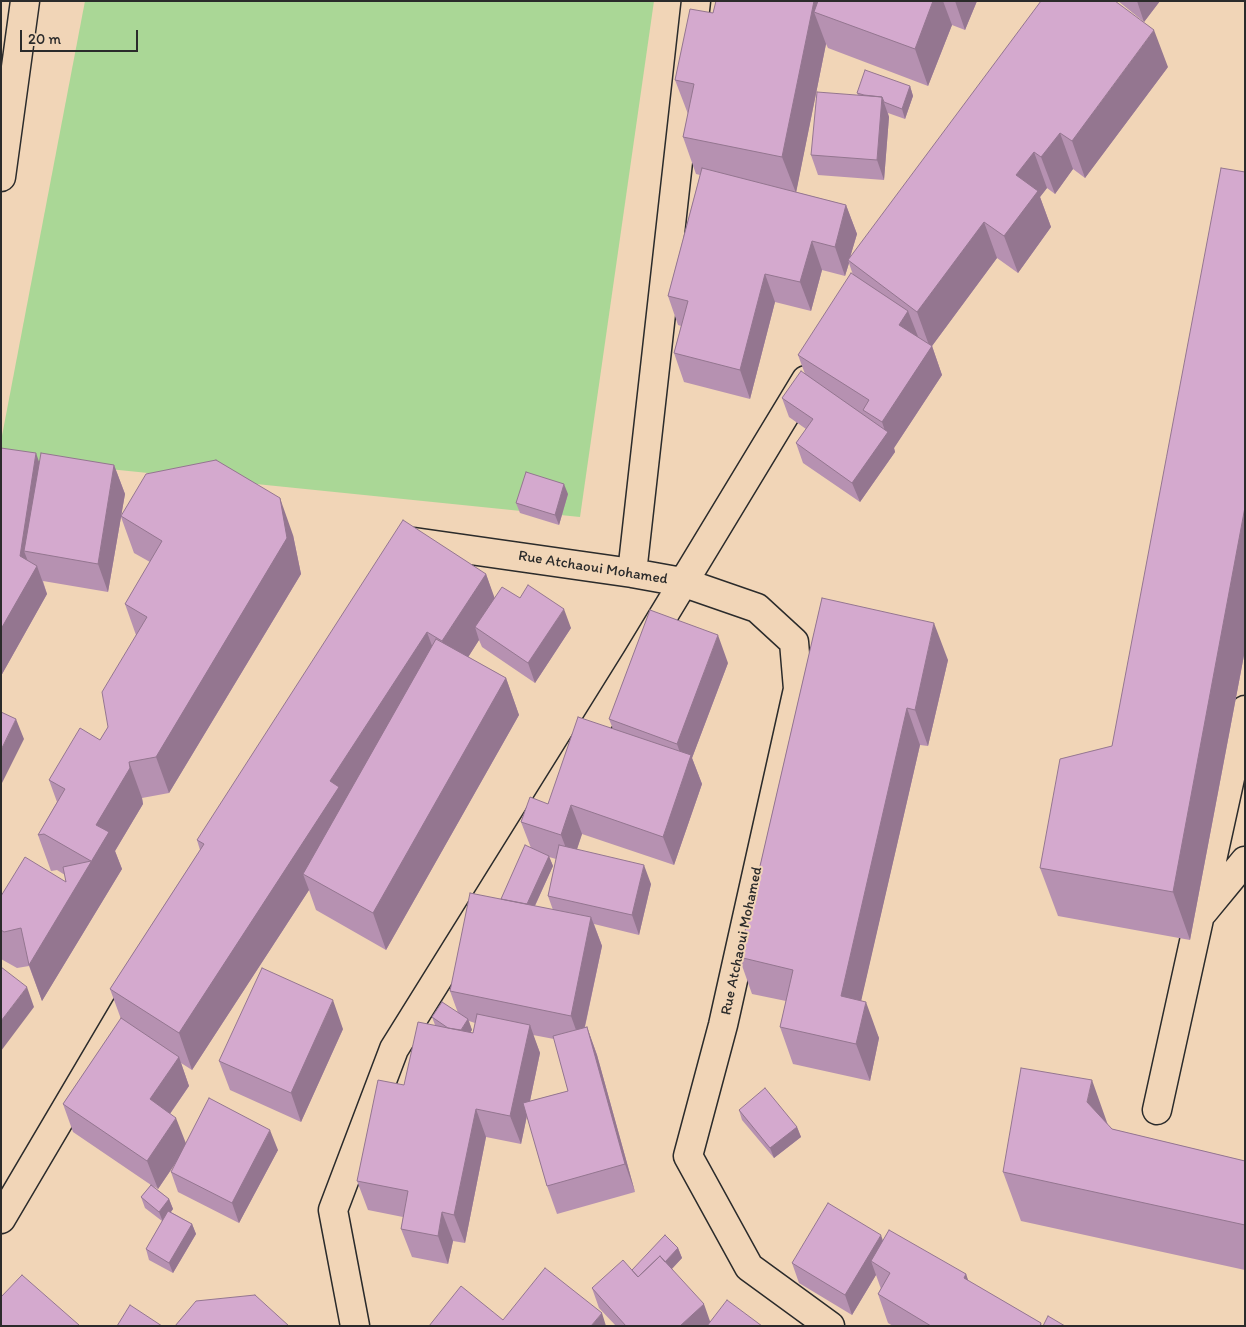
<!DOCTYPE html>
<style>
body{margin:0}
#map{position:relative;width:1246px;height:1327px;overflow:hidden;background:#f1d5b7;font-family:Itim,sans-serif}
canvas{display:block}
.frame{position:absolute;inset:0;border:2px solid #2b2b2b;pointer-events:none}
.scale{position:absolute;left:20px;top:30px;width:118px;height:22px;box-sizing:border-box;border:2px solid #2b2b2b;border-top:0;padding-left:6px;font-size:15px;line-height:18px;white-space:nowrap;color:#2b2b2b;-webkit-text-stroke:4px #f1d5b7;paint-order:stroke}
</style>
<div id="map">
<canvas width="1246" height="1327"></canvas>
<div class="frame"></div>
<div class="scale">20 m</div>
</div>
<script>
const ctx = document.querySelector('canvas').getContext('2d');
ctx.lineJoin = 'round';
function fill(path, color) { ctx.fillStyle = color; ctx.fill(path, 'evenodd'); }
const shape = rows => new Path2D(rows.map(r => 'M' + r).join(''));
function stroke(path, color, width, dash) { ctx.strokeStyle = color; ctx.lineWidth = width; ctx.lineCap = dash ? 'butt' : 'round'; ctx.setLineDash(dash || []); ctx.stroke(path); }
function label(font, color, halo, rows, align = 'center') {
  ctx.font = font + ' Itim,sans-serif'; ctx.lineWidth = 4; ctx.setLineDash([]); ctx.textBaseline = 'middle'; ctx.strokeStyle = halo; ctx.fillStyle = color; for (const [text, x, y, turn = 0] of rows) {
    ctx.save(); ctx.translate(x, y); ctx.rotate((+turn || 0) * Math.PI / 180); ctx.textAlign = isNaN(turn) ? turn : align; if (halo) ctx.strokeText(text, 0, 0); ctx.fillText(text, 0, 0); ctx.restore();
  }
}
const green = shape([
 [85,1,654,1,580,517,1,458,1,441]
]);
const minor = shape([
 [1,177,25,1],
 [409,550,414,542,632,573,682,582,757,608,794,642,798,689,723,1025,688,1156,749,1267,830,1326],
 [632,573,696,1],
 [1203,912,1245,861],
 [1157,1110,1245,710],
 [1,1219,139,985],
 [355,1326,333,1210,394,1049,637,659,806,380]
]);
const wall = shape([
 [716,1,977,1,965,30,952,25,928,86,828,48,826,44,796,192,846,205,857,234,850,257,1168,67,1085,178,1073,169,1055,194,1047,188,1040,197,1051,227,1018,273,997,258,932,346,942,375,894,448,895,452,860,502,803,463,796,443,806,429,789,417,782,398,805,374,798,355,853,275,849,263,845,276,822,270,811,311,775,302,750,399,684,382,674,353,681,326,678,325,668,296,700,175,696,174,683,137,688,114,675,80,713,13],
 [1118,1,1160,1,1144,22],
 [910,86,913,96,905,119,888,113,889,117,884,180,818,175,811,155,858,95,857,93],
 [1245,172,1245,650,1190,940,1058,916,1040,868,1112,746],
 [1,448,40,463,114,465,125,494,121,516,293,535,301,574,169,793,142,798,143,804,115,851,122,869,42,1001,29,966,17,968,1,959,1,896,66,882,65,875,57,870,51,871,38,835,57,802,49,780,100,740,108,727,136,635,125,604,150,562,134,553,121,517,108,592,43,581,47,594,1,676],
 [568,494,559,525,520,513,516,503],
 [486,574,494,598,520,598,571,628,535,683,482,647,479,640,468,657,506,678,519,715,386,950,316,910,309,890,192,1070,181,1063,189,1086,170,1114,186,1144,278,1150,239,1223,178,1192,171,1172,177,1161,158,1189,153,1186,169,1199,173,1209,171,1212,192,1224,196,1234,173,1273,149,1260,146,1249,162,1221,145,1208,141,1197,151,1185,73,1132,63,1104,121,1019,110,989,200,850,197,840],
 [822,598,948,660,928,746,920,745,861,1000,879,1038,870,1081,793,1064,780,1027,786,1001,752,994,739,957],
 [728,663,692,758,702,784,674,865,582,834,577,849,651,884,639,935,594,924,602,946,585,1027,587,1027,597,1055,635,1192,557,1214,547,1186,527,1116,521,1144,486,1137,465,1243,453,1241,448,1264,412,1257,401,1229,403,1217,368,1210,357,1181,435,1025,432,1017,458,1013,450,991,501,899,531,848,521,822,548,804,613,729,609,719],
 [549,857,556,859,548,896,553,910,535,906,553,866],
 [469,1021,475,1023,473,1033,470,1032,472,1030],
 [533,1035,554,1039,568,1091,530,1101,540,1053],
 [343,1029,301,1122,230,1090,219,1061],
 [739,1110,797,1127,801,1137,774,1158,742,1120],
 [1108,1125,1112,1129,1245,1161,1245,1270,1021,1221,1003,1172],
 [883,1240,966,1274,968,1281,1041,1323,1042,1326,893,1326,888,1323,878,1294,881,1289,876,1275,852,1315,799,1283,792,1263],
 [678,1248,682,1258,672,1269,710,1322,762,1326,616,1326,599,1308,592,1288,632,1270]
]);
const shadedWall = shape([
 [814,1,835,1,814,12,826,44,796,193,782,157],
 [933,1,943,1,952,25,928,86,915,49],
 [955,1,977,1,965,30],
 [1137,1,1160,1,1144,22],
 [1154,30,1168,67,1085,178,1072,141],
 [910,86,913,96,905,119,902,109],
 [882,97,889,117,884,180,877,160],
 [1060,133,1073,169,1055,194,1041,157],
 [1034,152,1047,188,1040,197,1051,227,1018,273,1004,236,1016,175],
 [846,205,857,234,849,261,848,260,849,263,845,276,835,247],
 [984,222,997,258,932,346,942,375,894,448,895,452,860,502,852,483,886,434,882,422,930,348,917,312],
 [812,241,822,270,811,311,800,282],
 [765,274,775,302,750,399,740,370],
 [908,311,919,339,899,325],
 [36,453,46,482,24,551,32,572,37,566,47,594,1,676,1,629,20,556],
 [114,465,125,494,108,592,98,564],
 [564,484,568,494,559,525,555,515],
 [280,498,293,535,301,574,169,793,156,757],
 [1245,507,1245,650,1190,940,1173,892],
 [486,574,499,610,475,627,479,640,455,678,442,641],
 [564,609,571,628,535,683,528,663],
 [934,623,948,660,928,746,915,710],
 [427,632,440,668,303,874,309,890,192,1070,179,1033,330,781],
 [718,635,728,663,692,758,702,784,674,865,663,837,686,770,677,744],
 [506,678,519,715,386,950,373,913],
 [907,708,920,745,854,1032,841,996],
 [16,719,24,739,1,785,1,750],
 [129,762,142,798,143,804,115,851,122,869,42,1001,29,965,102,843,96,825],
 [571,805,582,834,572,864,561,835],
 [549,856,553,866,526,925,522,915],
 [644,865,651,884,639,935,632,915],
 [591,917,602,946,581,1044,571,1016],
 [27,987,34,1007,1,1051,1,1021],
 [333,1000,343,1029,301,1122,291,1093],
 [866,1002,879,1038,870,1081,856,1044],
 [468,1019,472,1030,462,1045,459,1034],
 [530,1025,540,1053,521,1144,510,1116],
 [587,1027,597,1055,635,1192,625,1164],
 [179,1057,189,1086,160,1128,150,1099],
 [1092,1080,1109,1128,1087,1102],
 [476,1109,486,1137,465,1243,454,1215],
 [176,1118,187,1146,158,1189,147,1161],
 [797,1127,801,1137,774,1158,770,1148],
 [270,1130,278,1150,239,1223,232,1203],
 [169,1199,173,1209,163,1222,159,1212],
 [442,1212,453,1241,448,1264,438,1236],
 [192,1224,196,1234,173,1273,169,1263],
 [881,1235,888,1255,871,1261,876,1275,852,1315,845,1295],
 [678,1248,682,1258,648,1294,645,1284],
 [966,1274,976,1303,964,1278],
 [704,1304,711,1324,709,1326,680,1326],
 [602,1313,606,1326,591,1326]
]);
const building = shape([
 [716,1,814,1,782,157,683,137,694,84,675,80,690,9,713,13,716,1],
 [818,1,933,1,915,49,814,12,818,1],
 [1041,1,1115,1,1154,30,1072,141,1060,133,1041,157,1034,152,1016,175,1038,191,1004,236,984,222,917,312,848,260,1041,1],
 [865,70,910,86,902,109,884,102,882,97,864,95,857,93,865,70],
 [817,92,882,97,877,160,811,155,817,92],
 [702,168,846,205,835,247,812,241,800,282,765,274,740,370,674,353,688,301,668,296,702,168],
 [1221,168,1245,172,1245,507,1173,892,1040,868,1060,759,1112,746,1221,168],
 [851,273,908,311,899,325,932,346,882,422,863,410,869,400,798,355,851,273],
 [801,371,888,432,852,483,796,443,813,419,782,398,801,371],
 [1,448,36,453,20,556,37,566,1,629,1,448],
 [41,453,114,465,98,564,24,551,41,453],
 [216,460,280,498,287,538,156,757,129,762,130,768,96,825,109,832,29,965,21,928,4,932,1,930,1,896,25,857,66,882,63,867,91,861,44,834,38,835,65,789,49,780,80,728,100,740,108,727,102,692,147,617,125,604,162,541,121,516,146,474,216,460],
 [526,472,564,484,555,515,516,503,526,472],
 [403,520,486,574,442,641,427,632,330,781,339,787,179,1033,110,989,204,844,197,840,403,520],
 [528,585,564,609,528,663,475,627,502,587,520,598,528,585],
 [822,598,934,623,915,710,907,708,841,996,866,1002,856,1044,780,1027,793,970,739,957,822,598],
 [650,610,718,635,677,744,609,719,650,610],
 [436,639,506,678,373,913,303,874,436,639],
 [1,712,16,719,1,750,1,712],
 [578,717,691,755,663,837,571,805,561,835,521,822,530,797,548,804,578,717],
 [525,845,549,856,527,904,501,899,525,845],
 [559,845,644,865,632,915,548,896,559,845],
 [470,893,591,917,571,1016,450,991,470,893],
 [1,967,27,987,1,1021,1,967],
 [262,968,333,1000,291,1093,219,1061,262,968],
 [442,1002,468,1019,461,1030,448,1028,432,1017,442,1002],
 [477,1014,530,1025,510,1116,476,1109,454,1215,442,1212,438,1236,401,1229,408,1191,357,1181,378,1080,404,1085,418,1022,473,1033,477,1014],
 [121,1018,179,1057,150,1099,176,1118,147,1161,63,1104,121,1018],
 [587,1027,625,1164,547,1186,523,1103,568,1091,553,1036,587,1027],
 [1021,1068,1092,1080,1087,1102,1112,1129,1245,1161,1245,1225,1003,1172,1021,1068],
 [765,1088,797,1127,770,1148,739,1110,765,1088],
 [209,1098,270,1130,232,1203,171,1172,209,1098],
 [151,1185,169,1199,159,1212,141,1197,151,1185],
 [828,1203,881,1235,845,1295,792,1263,828,1203],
 [168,1211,192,1224,169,1263,146,1249,168,1211],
 [889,1230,966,1274,964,1278,1041,1323,1040,1326,931,1326,878,1294,890,1273,871,1261,889,1230],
 [665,1235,678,1248,665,1262,660,1256,638,1277,632,1270,665,1235],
 [660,1256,704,1304,680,1326,626,1326,592,1288,623,1260,638,1277,660,1256],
 [545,1268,602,1313,591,1326,429,1326,461,1286,503,1320,545,1268],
 [22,1275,79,1325,78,1326,1,1326,1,1297,22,1275],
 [255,1295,289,1326,175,1326,196,1301,255,1295],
 [727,1300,762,1326,707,1326,727,1300],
 [130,1305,162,1326,117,1326,130,1305],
 [1048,1316,1065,1326,1043,1326,1048,1316]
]);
const streetNames = [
 ["Rue Atchaoui Mohamed",593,568,9],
 ["Rue Atchaoui Mohamed",742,941,-78]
];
fill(green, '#aad796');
stroke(minor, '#2b2b2b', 31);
stroke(minor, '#f1d5b7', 28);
fill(wall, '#b691b1');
fill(shadedWall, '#947690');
fill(building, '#d4a9ce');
stroke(building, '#947690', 1);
label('15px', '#2b2b2b', '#f1d5b7', streetNames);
</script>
